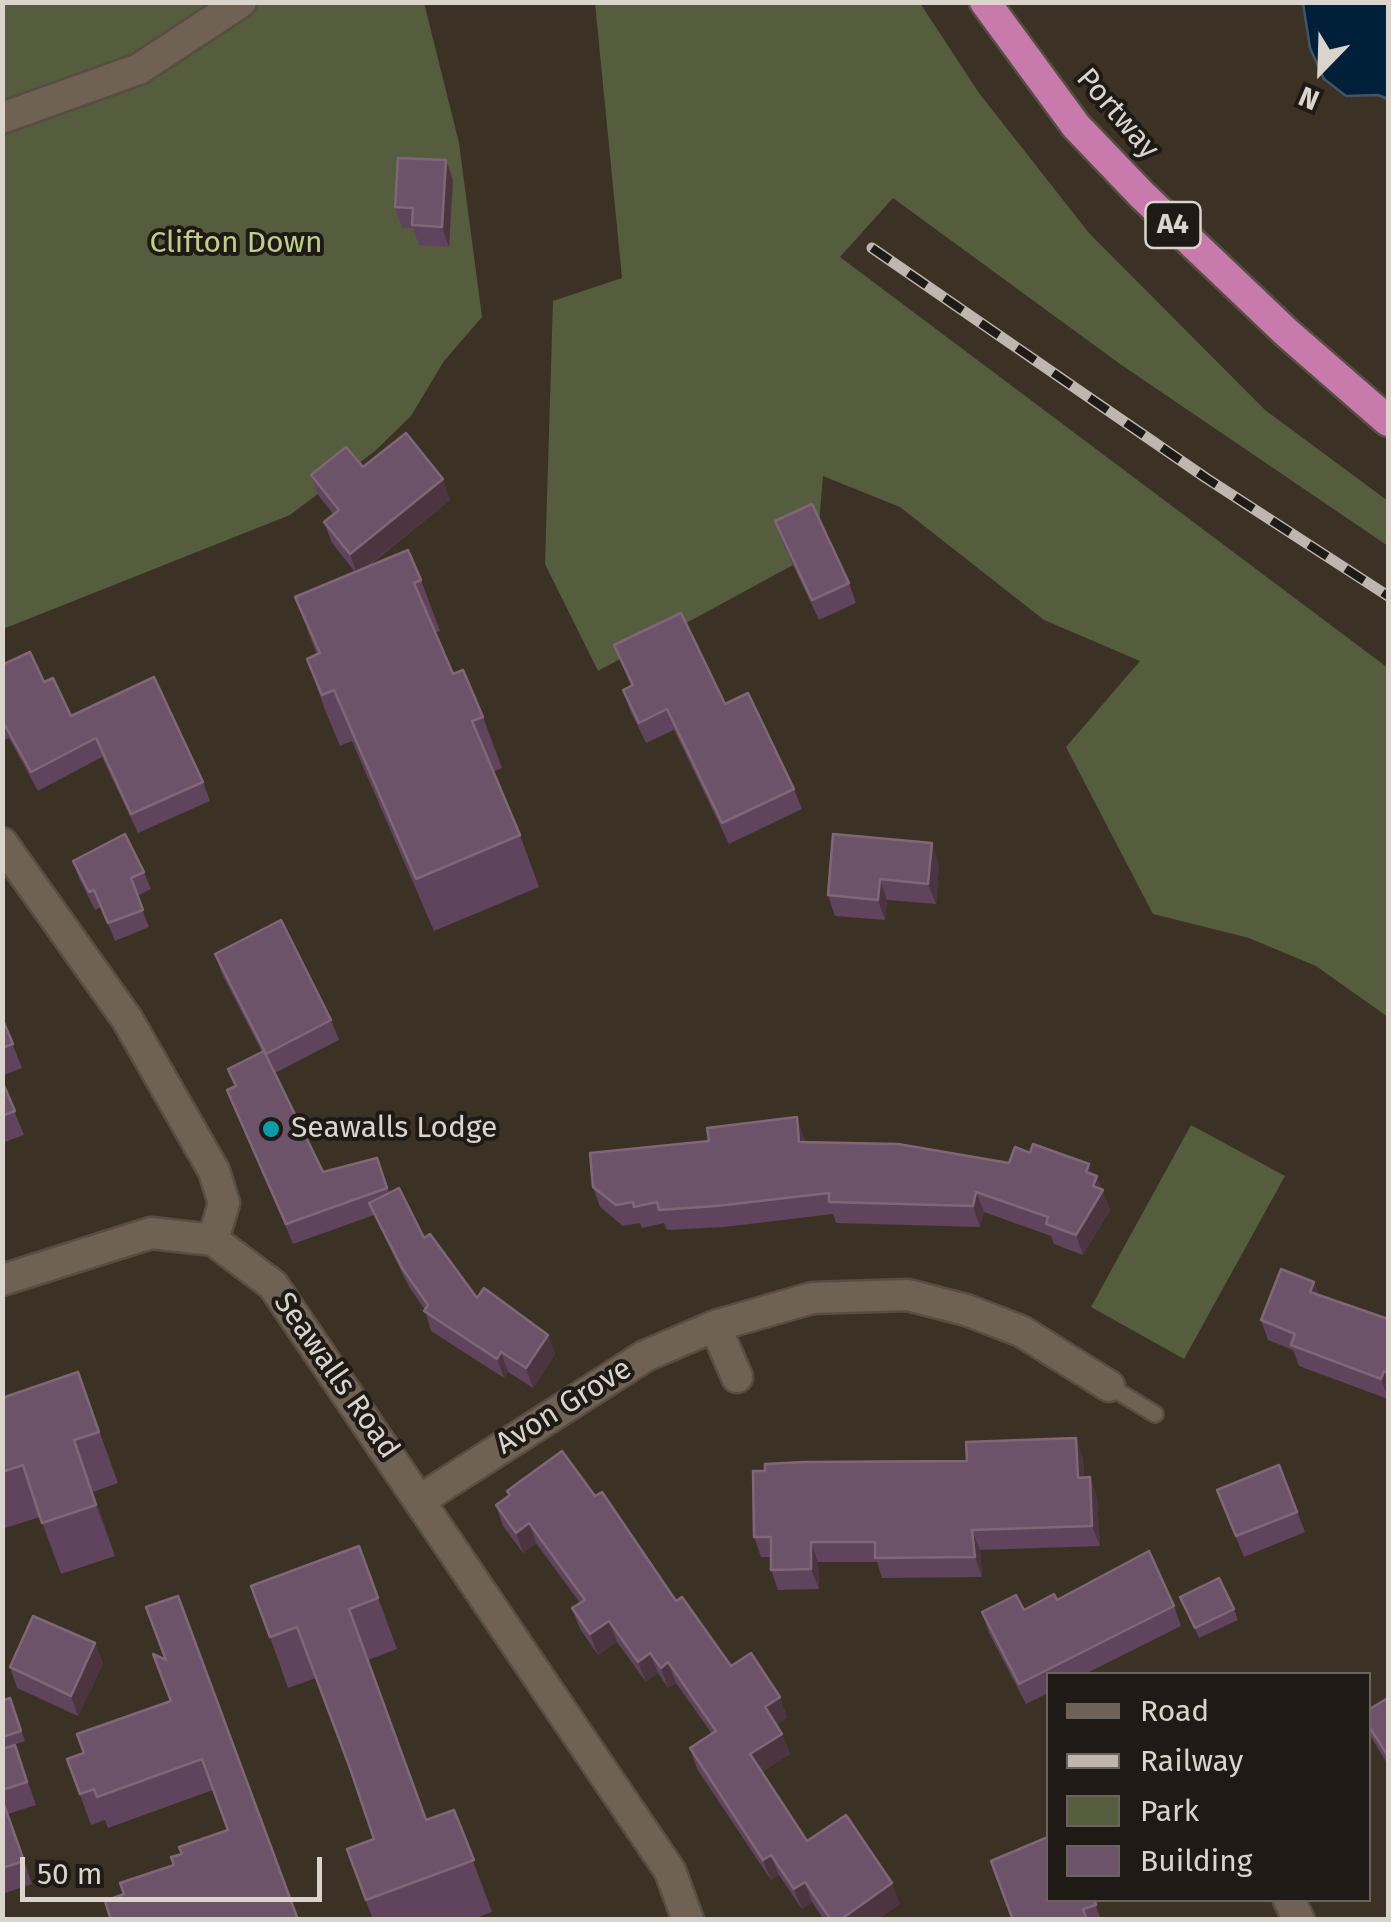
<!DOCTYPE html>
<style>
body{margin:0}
#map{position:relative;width:1391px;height:1922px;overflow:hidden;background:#3c3125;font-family:"Fira Sans",sans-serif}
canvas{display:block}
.frame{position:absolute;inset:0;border:5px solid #dbd4cd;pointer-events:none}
.legend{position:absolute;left:1046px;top:1672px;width:325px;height:230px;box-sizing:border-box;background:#1f1a15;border:2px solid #6a645f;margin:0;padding:12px 18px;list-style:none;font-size:30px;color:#dbd4cd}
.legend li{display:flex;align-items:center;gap:20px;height:50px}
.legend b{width:50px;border:2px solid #6a645f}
.north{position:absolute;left:1271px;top:20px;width:100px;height:100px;-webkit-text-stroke:8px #1f1a15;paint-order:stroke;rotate:203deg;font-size:28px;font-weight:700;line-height:40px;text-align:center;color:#dbd4cd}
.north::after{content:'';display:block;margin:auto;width:35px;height:45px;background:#dbd4cd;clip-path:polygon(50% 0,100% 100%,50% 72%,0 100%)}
.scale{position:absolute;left:20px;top:1857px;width:302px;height:45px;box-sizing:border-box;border:5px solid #dbd4cd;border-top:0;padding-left:12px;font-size:30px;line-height:35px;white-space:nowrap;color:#dbd4cd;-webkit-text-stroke:8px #1f1a15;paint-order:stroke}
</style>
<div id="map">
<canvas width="1391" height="1922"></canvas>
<div class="frame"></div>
<ul class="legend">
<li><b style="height:12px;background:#6f6255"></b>Road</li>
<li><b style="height:12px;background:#bfb7af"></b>Railway</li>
<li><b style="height:28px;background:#555d3e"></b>Park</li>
<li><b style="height:28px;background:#6d5369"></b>Building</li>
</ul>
<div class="north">N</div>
<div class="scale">50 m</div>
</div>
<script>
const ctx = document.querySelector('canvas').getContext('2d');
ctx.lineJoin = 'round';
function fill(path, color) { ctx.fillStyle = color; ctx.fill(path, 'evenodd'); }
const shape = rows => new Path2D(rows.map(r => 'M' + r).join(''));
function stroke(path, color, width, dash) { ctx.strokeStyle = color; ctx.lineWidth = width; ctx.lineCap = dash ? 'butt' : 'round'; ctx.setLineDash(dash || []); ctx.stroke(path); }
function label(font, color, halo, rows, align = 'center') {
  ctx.font = font + ' "Fira Sans",sans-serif'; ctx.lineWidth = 8; ctx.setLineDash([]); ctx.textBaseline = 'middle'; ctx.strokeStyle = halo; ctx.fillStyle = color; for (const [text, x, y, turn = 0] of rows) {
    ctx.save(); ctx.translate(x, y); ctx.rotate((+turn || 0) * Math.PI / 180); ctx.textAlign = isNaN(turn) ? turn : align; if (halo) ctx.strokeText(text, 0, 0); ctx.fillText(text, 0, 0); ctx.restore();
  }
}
const green = shape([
 [2,3,424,3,459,143,482,317,444,361,411,416,375,451,290,515,3,629],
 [595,3,920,3,979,93,1089,233,1265,410,1388,501,1388,546,1120,364,893,198,840,257,1388,668,1388,1017,1316,966,1249,938,1153,914,1066,747,1140,661,1044,620,900,507,823,476,819,524,783,542,793,565,598,671,545,564,553,301,622,278],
 [1191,1125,1285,1176,1184,1359,1091,1307]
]);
const water = shape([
 [1303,3,1388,3,1388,99,1378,95,1346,96,1324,79,1310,48,1303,3]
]);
const lane = shape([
 [1109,1386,1155,1414]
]);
const street = shape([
 [2,118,139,69,241,2],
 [2,843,127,1019,214,1171,224,1203,213,1240],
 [2,1280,151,1233,213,1240,273,1285,670,1871,688,1920],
 [715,1326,737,1377],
 [420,1500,645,1356,715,1326,812,1298,908,1295,966,1310,1021,1331,1109,1386],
 [1289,1900,1299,1920]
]);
const highway = shape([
 [985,2,1076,126,1142,195,1287,333,1388,421]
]);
const rail = shape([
 [872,248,1206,478,1388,596]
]);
const wall = shape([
 [446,160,453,180,449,247,419,245,413,228,402,228,395,207],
 [363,467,450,500,366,568,421,580,440,631,435,633,453,674,483,717,502,768,493,772,520,835,539,887,434,931,352,741,340,746,325,710,307,659,317,655,295,597,355,572,332,543,324,522,334,515,318,495,311,475],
 [775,521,849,583,856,603,819,620,782,542],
 [614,645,725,704,794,789,802,809,729,844,674,730,646,743,630,710,623,690,631,686],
 [2,665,44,682,71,716,203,782,210,801,138,833,102,757,38,791,9,738,2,741],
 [833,834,939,864,936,904,887,900,885,920,835,916,828,895],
 [73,861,144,872,151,889,137,896,149,927,115,941,101,907,95,910,79,878],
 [215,954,331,1020,339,1040,275,1073,323,1172,377,1158,390,1193,424,1238,477,1298,548,1335,555,1354,533,1388,508,1372,504,1378,431,1331,425,1310,409,1287,374,1215,293,1244,227,1090,235,1087,228,1069,262,1052,222,974],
 [2,1018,22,1068,2,1076],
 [2,1081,24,1135,2,1143],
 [804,1137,805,1142,1009,1163,1093,1175,1101,1189,1110,1210,1083,1255,1054,1244,1051,1236,984,1212,980,1227,836,1223,833,1214,724,1227,667,1230,664,1223,642,1228,640,1223,623,1226,600,1207,593,1187],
 [1314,1282,1319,1295,1388,1319,1388,1399,1299,1366,1293,1350,1268,1340,1261,1320],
 [78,1372,118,1483,93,1492,115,1556,61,1574,40,1517,2,1529,2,1398],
 [1083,1458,1084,1478,1097,1497,1100,1546,980,1550,982,1577,882,1578,877,1562,818,1562,819,1589,778,1590,771,1570,771,1557,761,1557,754,1537,765,1471,967,1461],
 [1279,1465,1305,1532,1244,1557,1217,1490],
 [507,1491,595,1496,676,1601,731,1666,780,1697,787,1718,776,1725,782,1734,790,1754,762,1772,807,1841,900,1904,877,1920,824,1920,812,1902,802,1909,779,1875,771,1880,697,1769,690,1748,712,1734,676,1683,668,1688,658,1673,646,1682,617,1642,598,1655,580,1629,572,1608,580,1603,536,1543,523,1553,503,1526,496,1505,509,1496],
 [359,1546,397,1649,368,1660,426,1820,454,1810,492,1912,471,1920,373,1920,347,1849,374,1839,356,1786,316,1678,288,1688,270,1637],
 [178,1596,298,1920,111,1920,124,1894,174,1865,182,1854,228,1830,213,1790,108,1828,105,1820,91,1825,67,1759,84,1753,170,1701,165,1660],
 [1180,1597,1234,1609,1238,1620,1199,1638],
 [1057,1600,1174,1606,1181,1626,1085,1674,1048,1674,1048,1693,1026,1704,989,1633,982,1612,1024,1610],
 [95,1643,103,1664,78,1716,17,1688,10,1667],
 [10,1698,25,1741,2,1749,2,1701],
 [1388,1698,1388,1765,1368,1732,1368,1710],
 [15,1745,36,1805,8,1814,32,1884,2,1894,2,1749],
 [1048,1900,1104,1900,1095,1904,1101,1920,1013,1920]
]);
const shadedWall = shape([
 [446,160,453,180,449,247,442,227],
 [443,479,450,500,357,574,350,554],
 [932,843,939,864,936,904,928,884],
 [880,879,887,900,885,920,878,900],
 [797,1117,804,1137,807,1163,799,1142],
 [1089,1164,1095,1180,1097,1176,1110,1210,1083,1255,1076,1235,1086,1172],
 [976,1192,984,1212,980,1227,973,1206],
 [1314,1282,1321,1302,1310,1292],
 [548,1335,555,1354,533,1388,526,1368],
 [501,1352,508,1372,504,1378,497,1359],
 [1384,1371,1388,1384,1388,1399,1381,1379],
 [1076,1438,1083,1458,1085,1498,1078,1478],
 [74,1440,93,1492,115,1556,96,1505],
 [1090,1477,1097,1497,1100,1546,1092,1526],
 [529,1523,536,1543,523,1553,516,1533],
 [972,1530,980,1550,982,1577,975,1557],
 [811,1542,818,1562,819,1589,811,1569],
 [609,1621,617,1642,598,1655,590,1634],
 [95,1643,103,1664,78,1716,71,1696],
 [650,1653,658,1673,646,1682,638,1662],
 [668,1662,676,1683,668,1688,661,1668],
 [780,1697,787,1718,772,1727,765,1707],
 [782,1734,790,1754,758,1775,750,1754],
 [771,1855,779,1875,771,1880,763,1860],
 [805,1882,812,1902,802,1909,794,1889],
 [892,1883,900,1904,877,1920,840,1920]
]);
const building = shape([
 [398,158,446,160,442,227,412,225,413,208,395,207,398,158],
 [406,433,443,479,350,554,324,522,339,510,311,475,346,447,363,467,406,433],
 [812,504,849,583,812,600,775,521,812,504],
 [408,550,421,580,414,583,453,674,463,670,483,717,472,721,520,835,416,879,334,690,322,695,307,659,320,653,295,597,408,550],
 [681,613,725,704,748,693,794,789,722,823,667,709,639,723,623,690,633,685,614,645,681,613],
 [30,652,44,682,53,678,71,716,154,677,203,782,131,814,96,738,31,772,2,720,2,665,30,652],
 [125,834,144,872,131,878,143,910,108,923,94,890,89,892,73,861,125,834],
 [833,834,932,843,928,884,880,879,878,900,828,895,833,834],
 [281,920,331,1020,266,1054,215,954,281,920],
 [2,1018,13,1044,2,1048,2,1018],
 [264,1051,323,1172,377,1158,387,1188,286,1224,227,1090,236,1086,228,1069,264,1051],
 [2,1081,15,1111,2,1116,2,1081],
 [797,1117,799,1142,898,1144,1009,1163,1015,1147,1030,1153,1033,1144,1089,1164,1086,1172,1097,1176,1093,1186,1103,1190,1076,1235,1046,1224,1048,1217,976,1192,973,1206,829,1202,829,1193,716,1206,659,1210,657,1202,634,1207,633,1202,616,1205,593,1187,590,1153,709,1141,707,1128,797,1117],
 [399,1188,424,1238,430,1234,477,1298,484,1288,548,1335,526,1368,501,1352,497,1359,424,1311,428,1305,402,1268,369,1203,399,1188],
 [1281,1269,1314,1282,1310,1292,1388,1319,1388,1373,1384,1371,1381,1379,1291,1345,1295,1334,1261,1320,1281,1269],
 [78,1372,99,1432,74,1440,96,1505,42,1523,23,1465,2,1472,2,1398,78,1372],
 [1076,1438,1078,1478,1090,1477,1092,1526,972,1530,975,1557,875,1558,875,1542,811,1542,811,1569,771,1570,771,1537,754,1537,753,1471,765,1471,765,1464,804,1462,967,1461,966,1442,1076,1438],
 [562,1451,595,1496,602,1492,676,1601,682,1597,731,1666,751,1653,780,1697,765,1707,782,1734,750,1754,807,1841,846,1815,892,1883,840,1920,831,1920,805,1882,794,1889,771,1855,763,1860,690,1748,716,1731,668,1662,661,1668,650,1653,638,1662,609,1621,590,1634,572,1608,585,1600,529,1523,516,1533,496,1505,510,1495,507,1491,562,1451],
 [1279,1465,1297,1512,1236,1536,1217,1490,1279,1465],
 [359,1546,378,1598,349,1609,426,1820,454,1810,474,1860,366,1900,347,1849,374,1839,350,1768,297,1627,270,1637,251,1586,359,1546],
 [1149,1551,1174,1606,1019,1684,982,1612,1016,1595,1024,1610,1054,1594,1057,1600,1149,1551],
 [1219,1578,1234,1609,1195,1628,1180,1597,1219,1578],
 [178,1596,297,1917,290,1920,111,1920,105,1901,124,1894,120,1883,174,1865,171,1857,182,1854,179,1847,228,1830,202,1759,97,1797,94,1789,80,1794,67,1759,84,1753,77,1734,171,1701,153,1654,166,1660,146,1607,178,1596],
 [33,1616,95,1643,71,1696,10,1667,33,1616],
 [10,1698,21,1731,2,1737,2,1701,10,1698],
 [1388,1698,1388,1756,1368,1725,1368,1710,1388,1698],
 [15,1745,27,1782,2,1790,2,1749,15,1745],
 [2,1799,24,1861,2,1868,2,1799],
 [1048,1837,1048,1900,1094,1900,1096,1905,1083,1909,1087,1920,1013,1920,991,1861,1048,1837]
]);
const markers = [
 [271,1129,10,"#0f9aa8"]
];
const shields = [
 [1173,225,55]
];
const shieldNames = [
 ["A4",1173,225]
];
const streetNames = [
 ["Portway",1117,114,49],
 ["Seawalls Road",336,1376,55],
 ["Avon Grove",564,1407,-32]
];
const parkNames = [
 ["Clifton Down",236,244]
];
const poiNames = [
 ["Seawalls Lodge",291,1129]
];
fill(green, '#555d3e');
fill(water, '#001f39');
stroke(water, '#425565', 2.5);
stroke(lane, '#574d43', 20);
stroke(street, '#574d43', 35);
stroke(highway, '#574d43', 35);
stroke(lane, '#6f6255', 15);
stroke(street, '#6f6255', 30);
stroke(highway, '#c87aac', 30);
stroke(rail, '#bfb7af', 11);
stroke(rail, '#1f1a15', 8, [22]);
fill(wall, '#60435c');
fill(shadedWall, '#4c3541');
fill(building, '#6d5369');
stroke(building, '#7f6778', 2.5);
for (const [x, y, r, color] of markers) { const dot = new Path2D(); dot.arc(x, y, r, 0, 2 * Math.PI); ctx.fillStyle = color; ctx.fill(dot); stroke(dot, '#1f1a15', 4); }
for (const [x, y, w] of shields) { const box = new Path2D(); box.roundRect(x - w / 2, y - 23, w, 46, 8); ctx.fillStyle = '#1f1a15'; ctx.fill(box); stroke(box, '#dbd4cd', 2.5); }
label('bold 28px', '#dbd4cd', null, shieldNames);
label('30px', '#dbd4cd', '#1f1a15', streetNames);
label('30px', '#bdcf8b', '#1f1a15', parkNames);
label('30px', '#dbd4cd', '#1f1a15', poiNames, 'left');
</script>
